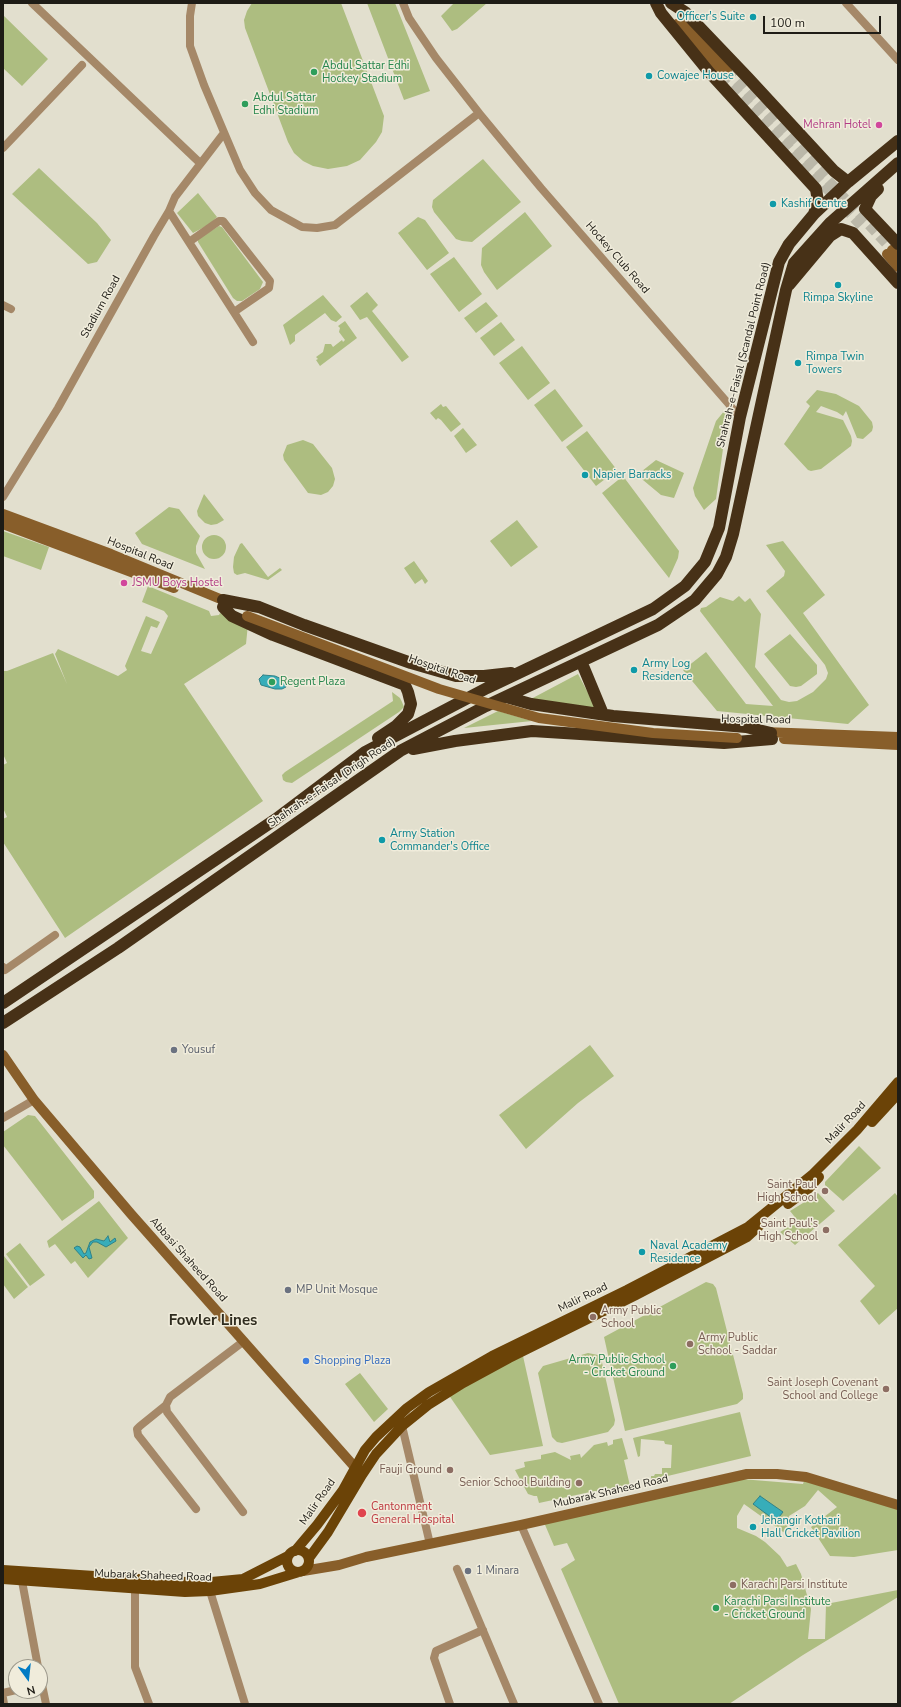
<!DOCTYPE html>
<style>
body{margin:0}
#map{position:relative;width:901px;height:1707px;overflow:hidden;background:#e2dfce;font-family:"Nunito Sans",sans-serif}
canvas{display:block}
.frame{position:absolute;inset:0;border:4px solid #1e1c16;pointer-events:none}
.north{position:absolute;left:8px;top:1659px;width:40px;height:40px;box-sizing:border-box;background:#f0ecdb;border:1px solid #9c998c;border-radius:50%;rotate:165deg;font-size:11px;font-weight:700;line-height:16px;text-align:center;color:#1e1c16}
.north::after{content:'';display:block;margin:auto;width:14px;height:18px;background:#017bc4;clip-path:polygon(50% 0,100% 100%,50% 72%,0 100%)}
.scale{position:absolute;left:763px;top:16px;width:118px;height:18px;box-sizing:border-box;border:2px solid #1e1c16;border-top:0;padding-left:5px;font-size:12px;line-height:14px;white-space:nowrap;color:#1e1c16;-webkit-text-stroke:3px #f0ecdb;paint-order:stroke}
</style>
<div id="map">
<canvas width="901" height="1707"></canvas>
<div class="frame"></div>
<div class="north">N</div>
<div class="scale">100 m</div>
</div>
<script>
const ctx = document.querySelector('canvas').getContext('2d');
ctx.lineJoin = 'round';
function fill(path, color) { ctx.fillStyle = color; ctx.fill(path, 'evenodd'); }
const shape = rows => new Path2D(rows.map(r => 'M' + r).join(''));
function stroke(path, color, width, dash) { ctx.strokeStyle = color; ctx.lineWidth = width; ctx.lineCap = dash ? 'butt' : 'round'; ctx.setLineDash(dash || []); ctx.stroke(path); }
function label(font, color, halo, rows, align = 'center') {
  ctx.font = font + ' "Nunito Sans",sans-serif'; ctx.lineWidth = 3; ctx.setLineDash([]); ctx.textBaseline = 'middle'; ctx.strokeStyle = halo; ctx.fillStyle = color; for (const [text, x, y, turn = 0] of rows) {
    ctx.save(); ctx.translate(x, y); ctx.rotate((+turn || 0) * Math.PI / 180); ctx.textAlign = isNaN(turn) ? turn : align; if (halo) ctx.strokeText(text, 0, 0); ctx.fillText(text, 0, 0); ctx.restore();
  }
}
const green = shape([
 [252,3,341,3,384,116,382,132,376,142,360,160,347,166,328,169,313,166,303,161,294,153,288,142,245,28,244,20,247,11],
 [367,3,395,3,430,91,404,100],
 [454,3,487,3,457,29,452,31,441,16],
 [3,15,48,59,22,86,3,68],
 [483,159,521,202,472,242,462,241,456,239,434,212,432,207,433,200],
 [39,168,97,223,111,240,97,262,88,264,12,194],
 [198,193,217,217,210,224,193,233,177,213],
 [525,212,552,246,497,290,484,272,481,265,482,248],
 [418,217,425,220,449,253,427,270,398,233],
 [219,226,222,227,263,282,260,289,242,301,237,301,233,298,198,242,198,239],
 [454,257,482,294,459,312,430,274],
 [367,292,378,305,372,311,409,357,402,362,367,317,360,320,350,306],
 [323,295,342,317,336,322,331,320,325,313,295,335,295,341,290,345,283,325],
 [486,302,498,316,476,333,464,318],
 [345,321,357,338,320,366,316,360,318,359,316,357,323,352,325,344,331,344,333,347,342,340,343,342,345,340,339,332,340,328,338,326],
 [501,322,515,340,494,356,480,338],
 [522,346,550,383,528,400,499,363],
 [555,389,583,426,562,442,534,405],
 [817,390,836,394,859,406,872,422,873,427,872,431,863,439,857,438,846,411,843,416,837,412,821,406,816,412,843,420,851,436,852,441,851,446,821,469,811,471,808,470,784,444,810,406,806,402],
 [441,404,443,407,446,406,461,424,451,432,441,420,438,418,436,420,430,413],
 [725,410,728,413,716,499,704,510,695,496,693,488,716,421],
 [463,428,477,445,466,453,454,436],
 [587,431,617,470,596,486,566,447],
 [303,440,313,444,332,468,335,479,333,486,328,492,321,495,308,493,284,460,283,455,287,445],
 [656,460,684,473,674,498,661,495,637,475],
 [623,476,679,551,678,558,669,578,602,493],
 [204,494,224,520,217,524,211,525,205,523,198,516,197,511],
 [169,507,179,509,200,536,196,546,196,553,205,569,142,544,135,533],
 [517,520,538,547,511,567,490,541],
 [3,531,49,547,41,570,3,556],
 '202 547a12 12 0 1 1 24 0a12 12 0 1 1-24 0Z',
 [783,541,825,595,803,613,869,705,848,724,717,711,683,670,706,652,746,704,773,706,700,611,701,608,706,607,720,597,733,601,739,596,745,602,750,598,761,614,755,667,781,700,789,702,797,701,813,692,826,679,828,673,825,665,766,591,784,576,785,571,766,545],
 [242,543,268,577,280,568,282,570,268,580,245,573,237,575,234,573,233,567,234,557,240,544],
 [414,561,428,581,425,584,422,579,415,584,404,568],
 [148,586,209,611,211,616,219,615,220,613,248,624,246,644,184,684,263,801,65,938,3,842,3,819,7,817,3,808,3,765,7,763,3,754,3,671,7,671,53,653,67,684,55,654,58,649,118,676,127,670,125,666,146,616,160,622,157,628,151,626,141,651,151,654,168,616,164,611,142,602],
 [790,634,817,665,817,674,801,686,796,687,790,686,764,654],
 [578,674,596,708,529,700],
 [392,692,400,698,402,702,404,707,399,712,292,783,286,782,283,780,282,775,285,772,393,701],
 [498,711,532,721,464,728],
 [590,1045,614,1076,578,1103,526,1149,499,1115],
 [28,1115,35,1116,94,1191,94,1198,62,1221,3,1145,3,1132],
 [859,1146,881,1168,843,1201,825,1185,825,1182],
 [818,1193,835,1211,795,1245,780,1232,798,1221,790,1211,803,1203,810,1197,812,1198],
 [895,1193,898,1197,898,1308,879,1325,860,1301,875,1286,838,1245],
 [99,1201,128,1238,88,1278,75,1261,71,1264,55,1244,49,1248,47,1241],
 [20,1243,45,1275,30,1286,6,1254],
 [4,1256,28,1287,14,1299,3,1284],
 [706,1282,713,1284,716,1288,743,1394,743,1399,737,1404,625,1431,604,1337],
 [588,1353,598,1355,601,1358,615,1420,614,1425,608,1432,562,1443,557,1442,552,1437,538,1373,543,1366],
 [523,1356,543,1446,490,1455,446,1391],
 [360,1373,388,1409,374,1422,345,1384],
 [740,1412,751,1456,651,1480,651,1476,654,1476,655,1474,662,1474,662,1468,671,1468,672,1445,665,1444,664,1441,641,1439,640,1456,638,1457,633,1438],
 [622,1438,628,1459,624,1460,630,1486,603,1492,595,1491,539,1503,537,1496,534,1496,528,1494,515,1470,525,1467,524,1462,541,1459,541,1455,555,1452,571,1460,570,1456,580,1454,581,1458,594,1445,607,1442,608,1446,613,1444,613,1440],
 [741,1479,803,1484,804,1481,898,1508,898,1550,854,1557,830,1556,811,1527,837,1507,818,1490,805,1506,789,1516,786,1534,744,1504,737,1516,737,1528,756,1536,765,1542,780,1556,787,1567,796,1564,801,1574,811,1609,808,1639,825,1639,826,1604,898,1590,898,1597,803,1655,729,1704,619,1704,561,1569,575,1560,567,1543,554,1546,543,1520]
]);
const water = shape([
 [263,675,275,676,284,680,286,687,282,689,275,689,261,685,259,679,263,675],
 [108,1236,110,1242,115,1238,116,1241,106,1247,97,1242,93,1242,89,1247,92,1258,89,1259,86,1255,83,1258,74,1248,77,1246,80,1247,84,1254,86,1253,90,1242,96,1239,104,1241,108,1236],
 [760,1496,783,1512,776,1521,753,1504,760,1496]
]);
const secondaryTunnel = shape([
 [727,70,892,250],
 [722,75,864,229]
]);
const street = shape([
 [32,3,200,163],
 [192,3,190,16,190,46,204,85,240,170,255,193,271,210,302,227,317,228,335,225,479,113],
 [403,3,409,18,436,58,479,113,541,188,740,417],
 [846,3,898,60],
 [3,148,82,65],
 [169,211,253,342],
 [189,242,219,221,223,221,270,281,269,288,234,312],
 [3,305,11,309],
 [3,497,58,408,154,236,169,211,175,197,224,133],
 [3,967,5,970,55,935],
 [3,1118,34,1100],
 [166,1405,140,1426,137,1429,138,1435,196,1509],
 [402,1426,430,1544],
 [243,1512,167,1412,166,1405,170,1397,244,1341],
 [521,1525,599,1704],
 [457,1569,514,1704],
 [22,1581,38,1667],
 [135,1589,135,1667,149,1704],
 [210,1591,245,1704],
 [40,1675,46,1704],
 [3,1693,16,1690],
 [3,1698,4,1704],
 [450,1704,434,1658,436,1651,483,1630]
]);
const secondary = shape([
 [682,17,727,70],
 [677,24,722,75],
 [892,250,898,256],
 [887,254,898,267],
 [3,514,111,554,230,603],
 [3,524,174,588],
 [764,732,898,737],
 [784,739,898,745],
 [3,1055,34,1100,131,1214,360,1473],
 [303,1571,339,1565,366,1557,521,1525,747,1474,777,1474,806,1477,898,1505]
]);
const primary = shape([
 [872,1122,898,1094],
 [788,1204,808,1189,819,1177],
 '287 1561a11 11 0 1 1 22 0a11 11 0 1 1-22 0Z',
 [295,1551,317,1525,343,1490,365,1450,376,1437,407,1408,429,1392,492,1356,627,1290,748,1227,812,1175,857,1130,898,1082],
 [309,1558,328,1532,362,1475,376,1454,402,1426,428,1405,463,1383,509,1358,636,1295,747,1237,759,1226],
 [3,1570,201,1583,243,1579,288,1556],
 [3,1579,185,1592,210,1591,260,1584,299,1572]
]);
const highway = shape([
 [656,3,661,13,709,72,816,189,818,201,814,214],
 [671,3,685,12,748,78,834,171,848,182],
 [878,189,871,196,865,209,898,244],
 [789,285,830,236,841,229,853,233,898,283],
 [223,600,259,607,304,625,411,663,456,676,484,676,511,673],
 [223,607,232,616,273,635,405,685,408,692,411,704,408,714,396,726,378,738],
 [581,661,603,714],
 [506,697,531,704,613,716,746,727,771,733],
 [413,749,455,741,532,731,724,743,772,739],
 [3,1003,276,819,365,752,487,688,653,609,685,586,705,562,719,528,740,417,779,262,789,244,814,214,848,182,898,141],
 [3,1023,118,948,400,751,486,706,658,625,695,600,717,574,726,557,733,534,786,290,794,263,830,223,898,163]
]);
const secondaryBridge = shape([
 [247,616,439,689,539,718,653,733,737,738]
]);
const markers = [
 [753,17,4,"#0f9aa8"],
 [314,72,4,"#2e9e5b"],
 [649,76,4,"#0f9aa8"],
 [245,104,4,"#2e9e5b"],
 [879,125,4,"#d1479c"],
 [773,204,4,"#0f9aa8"],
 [838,285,4,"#0f9aa8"],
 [798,363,4,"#0f9aa8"],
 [585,475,4,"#0f9aa8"],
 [124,583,4,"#d1479c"],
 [634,670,4,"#0f9aa8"],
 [272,682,4,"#2e9e5b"],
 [382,840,4,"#0f9aa8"],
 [174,1050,4,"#6b7280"],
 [825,1191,4,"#8d6e63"],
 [826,1230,4,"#8d6e63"],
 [642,1252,4,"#0f9aa8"],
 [288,1290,4,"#6b7280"],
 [593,1317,4,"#8d6e63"],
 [690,1344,4,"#8d6e63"],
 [306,1361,4,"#3f7fe0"],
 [673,1366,4,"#2e9e5b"],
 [886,1389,4,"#8d6e63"],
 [450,1470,4,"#8d6e63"],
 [579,1483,4,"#8d6e63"],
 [362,1513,5,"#e0444e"],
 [753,1527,4,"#0f9aa8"],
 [468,1571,4,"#6b7280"],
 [733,1585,4,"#8d6e63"],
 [716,1608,4,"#2e9e5b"]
];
const cultureNames = [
 ["Officer's Suite",745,17,"right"],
 ["Cowajee House",657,76],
 ["Kashif Centre",781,204],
 ["Rimpa Skyline",838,298,"center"],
 ["Rimpa Twin",806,357],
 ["Towers",806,370],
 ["Napier Barracks",593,475],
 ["Army Log",642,664],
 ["Residence",642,677],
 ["Army Station",390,834],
 ["Commander's Office",390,847],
 ["Naval Academy",650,1246],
 ["Residence",650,1259],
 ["Jehangir Kothari",761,1521],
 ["Hall Cricket Pavilion",761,1534]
];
const leisureNames = [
 ["Abdul Sattar Edhi",322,66],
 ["Hockey Stadium",322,79],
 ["Abdul Sattar",253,98],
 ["Edhi Stadium",253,111],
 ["Regent Plaza",280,682],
 ["Army Public School",665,1360,"right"],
 ["- Cricket Ground",665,1373,"right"],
 ["Karachi Parsi Institute",724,1602],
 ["- Cricket Ground",724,1615]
];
const hotelNames = [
 ["Mehran Hotel",871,125],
 ["JSMU Boys Hostel",132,583,"left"]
];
const streetNames = [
 ["Hockey Club Road",617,258,49],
 ["Stadium Road",101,307,-61],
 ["Shahrah-e-Faisal (Scandal Point Road)",744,355,-76],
 ["Hospital Road",140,554,22],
 ["Hospital Road",442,670,19],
 ["Hospital Road",756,720,1],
 ["Shahrah-e-Faisal (Drigh Road)",332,783,-34],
 ["Malir Road",846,1123,-47],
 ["Abbasi Shaheed Road",188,1260,48],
 ["Malir Road",583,1298,-26],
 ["Mubarak Shaheed Road",611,1492,-13],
 ["Malir Road",318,1502,-55],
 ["Mubarak Shaheed Road",153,1576,2]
];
const worshipNames = [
 ["Yousuf",182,1050],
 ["MP Unit Mosque",296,1290],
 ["1 Minara",476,1571]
];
const educationNames = [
 ["Saint Paul",817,1185],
 ["High School",817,1198],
 ["Saint Paul's",818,1224],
 ["High School",818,1237],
 ["Army Public",601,1311,"left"],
 ["School",601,1324,"left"],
 ["Army Public",698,1338,"left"],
 ["School - Saddar",698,1351,"left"],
 ["Saint Joseph Covenant",878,1383],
 ["School and College",878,1396],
 ["Fauji Ground",442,1470],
 ["Senior School Building",571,1483],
 ["Karachi Parsi Institute",741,1585,"left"]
];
const shopNames = [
 ["Shopping Plaza",314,1361]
];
const healthNames = [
 ["Cantonment",371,1507],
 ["General Hospital",371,1520]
];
const districtNames = [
 ["Fowler Lines",213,1321]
];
fill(green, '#adbd80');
fill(water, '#37adb9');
stroke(water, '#308288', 1);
stroke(secondaryTunnel, '#bbb8a9', 10, [10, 5]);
stroke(street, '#a58868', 8);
stroke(secondary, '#885e2a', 10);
stroke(primary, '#6b4307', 10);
stroke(highway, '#473117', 12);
stroke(secondaryBridge, '#885e2a', 10);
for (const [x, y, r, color] of markers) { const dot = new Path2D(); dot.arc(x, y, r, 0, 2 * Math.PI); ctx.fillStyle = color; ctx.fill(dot); stroke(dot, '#f0ecdb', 1.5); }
label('11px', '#0d838f', '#f0ecdb', cultureNames, 'left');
label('11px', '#27864d', '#f0ecdb', leisureNames, 'left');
label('11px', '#b23c85', '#f0ecdb', hotelNames, 'right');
label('11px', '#1e1c16', '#f0ecdb', streetNames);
label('11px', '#5b616d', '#f0ecdb', worshipNames, 'left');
label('11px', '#785e54', '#f0ecdb', educationNames, 'right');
label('11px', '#366cbe', '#f0ecdb', shopNames, 'left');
label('11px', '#be3a42', '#f0ecdb', healthNames, 'left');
label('bold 15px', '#2f2c1f', '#f0ecdb', districtNames);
</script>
